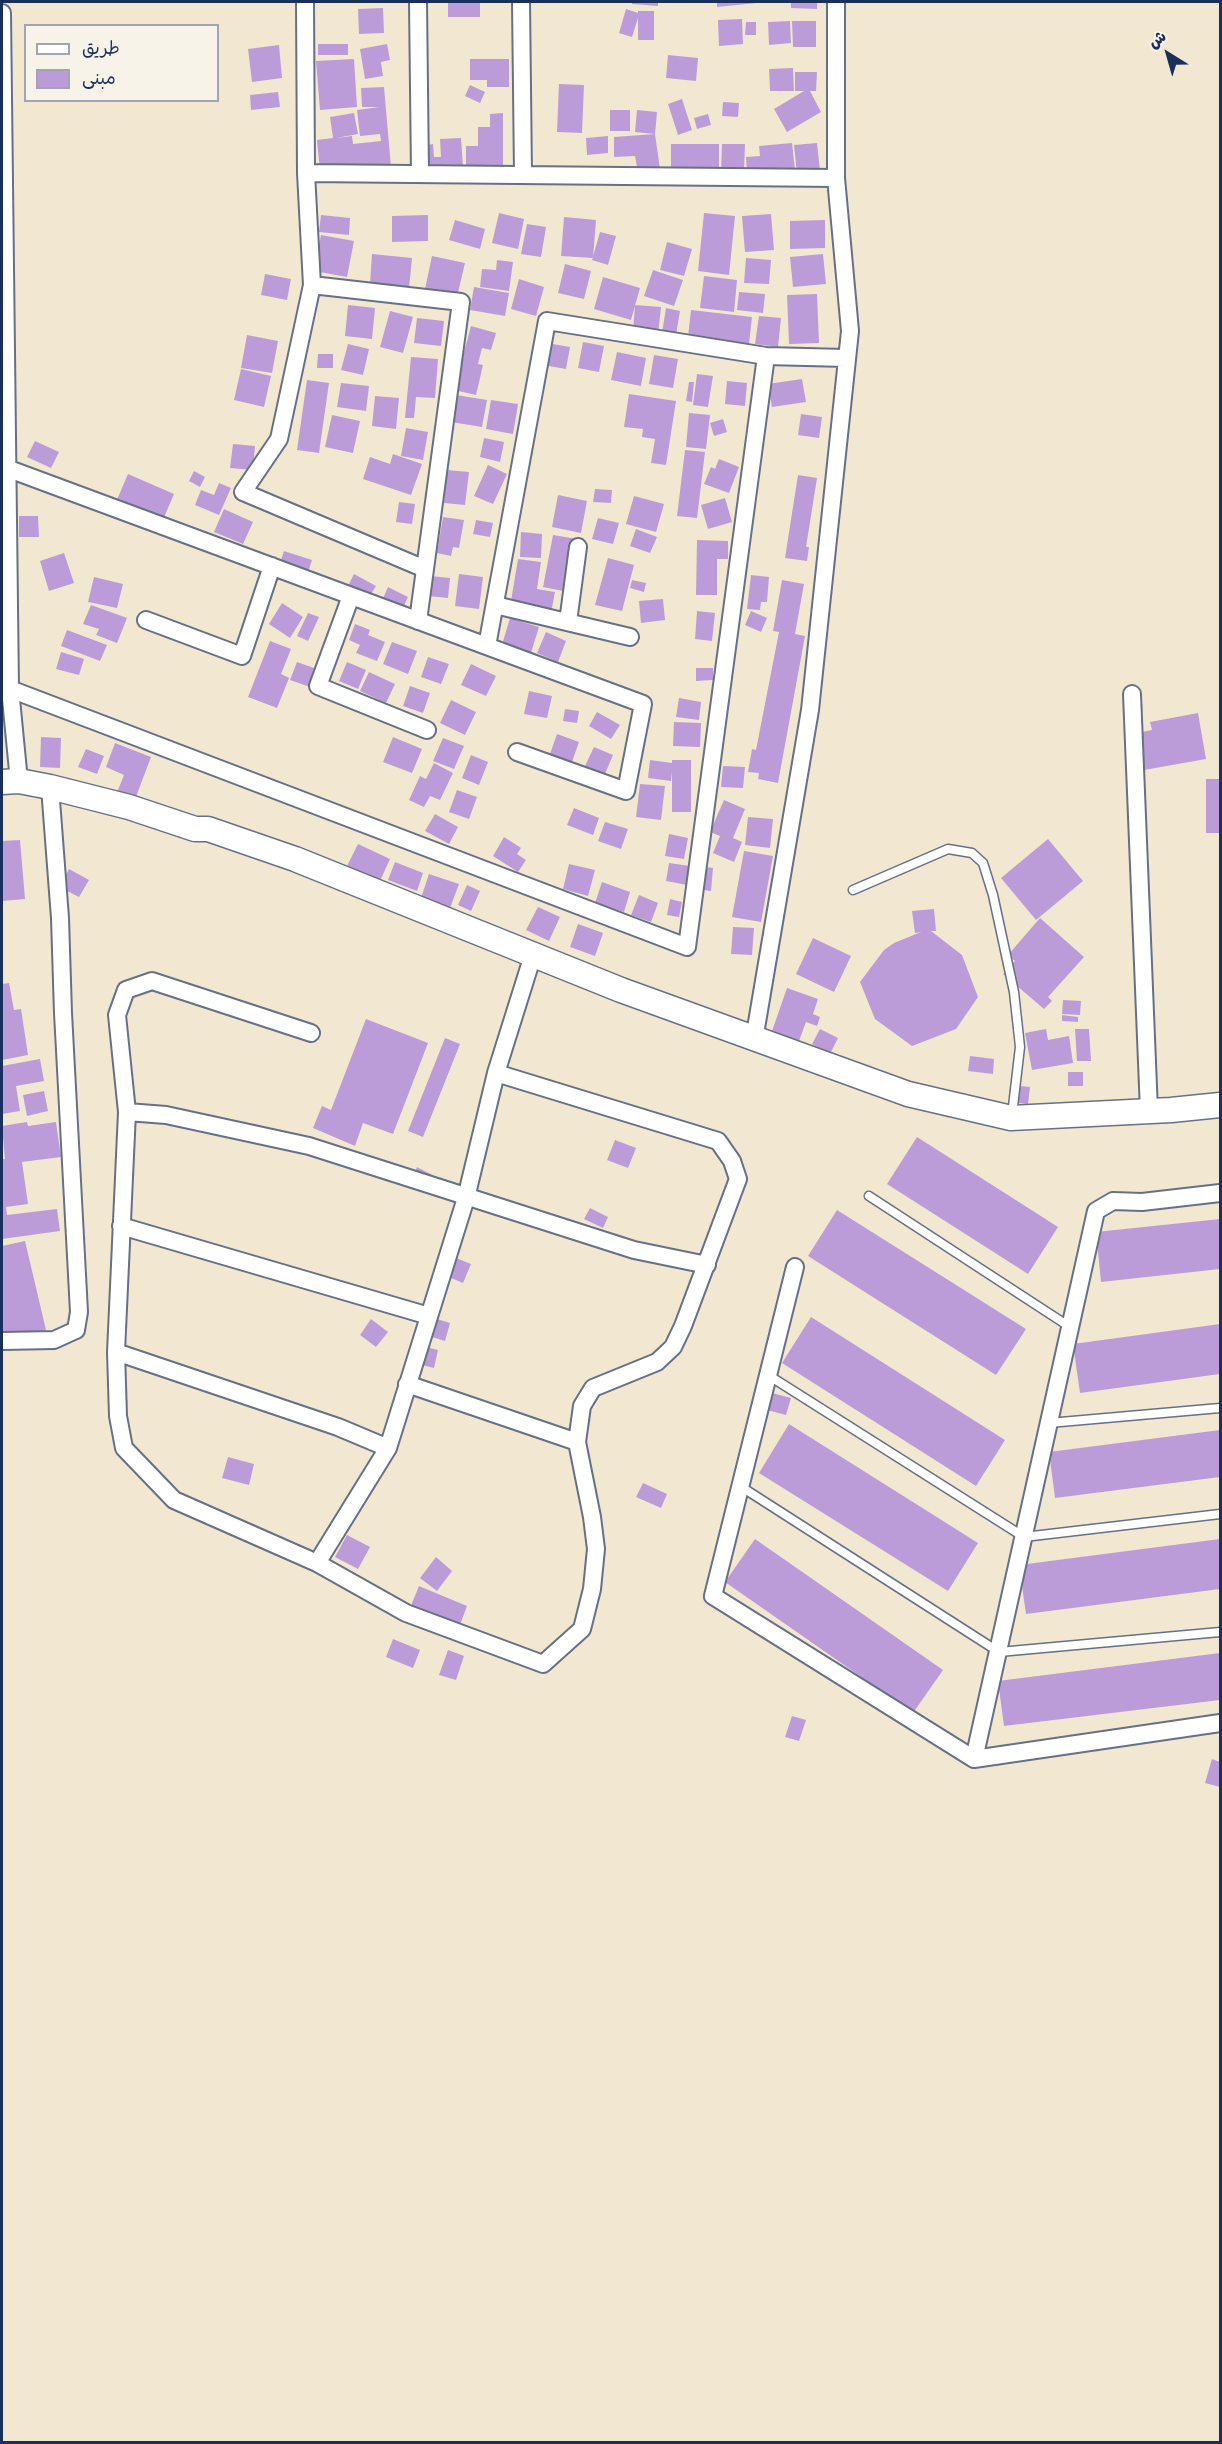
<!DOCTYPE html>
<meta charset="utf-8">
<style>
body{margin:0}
#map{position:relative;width:1222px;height:2444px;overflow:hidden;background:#f2e8d1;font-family:Itim,"Playpen Sans Arabic",sans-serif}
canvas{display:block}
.frame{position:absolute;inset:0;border:3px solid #1b2f5e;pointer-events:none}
.legend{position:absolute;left:24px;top:24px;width:195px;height:78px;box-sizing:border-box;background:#f7f3e8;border:2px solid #9fa5b1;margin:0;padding:8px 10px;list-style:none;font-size:18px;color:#1b2f5e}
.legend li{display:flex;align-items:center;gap:12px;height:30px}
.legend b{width:30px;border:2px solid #9fa5b1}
.north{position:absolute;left:1138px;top:24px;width:60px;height:60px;-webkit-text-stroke:4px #f7f3e8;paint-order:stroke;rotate:323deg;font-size:16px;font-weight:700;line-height:24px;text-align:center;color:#1b2f5e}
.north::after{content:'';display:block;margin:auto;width:21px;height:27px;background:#1b2f5e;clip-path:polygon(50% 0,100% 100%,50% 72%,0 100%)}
</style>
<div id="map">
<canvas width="1222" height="2444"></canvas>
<div class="frame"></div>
<ul class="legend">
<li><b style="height:8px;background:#fff"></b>طريق</li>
<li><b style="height:16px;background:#bc9cd8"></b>مبنى</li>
</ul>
<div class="north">ش</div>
</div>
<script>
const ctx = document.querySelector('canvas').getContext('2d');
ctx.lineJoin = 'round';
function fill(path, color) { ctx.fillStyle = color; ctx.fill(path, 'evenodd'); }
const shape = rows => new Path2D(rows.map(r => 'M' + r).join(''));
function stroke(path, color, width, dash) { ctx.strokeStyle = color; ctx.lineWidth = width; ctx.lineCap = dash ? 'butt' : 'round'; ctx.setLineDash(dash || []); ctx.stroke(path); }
const building = shape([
 [448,2,480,2,480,17,448,17],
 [632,2,658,2,658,6,632,4],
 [717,2,757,2,757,3,717,7],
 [791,2,817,2,817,9,791,8],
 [383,8,384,33,359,34,358,9],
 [626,9,638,13,638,11,654,11,654,40,638,40,638,18,632,37,619,33],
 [742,19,743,44,719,46,718,20],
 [790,21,791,43,769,45,768,22],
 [792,21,816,21,816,47,793,47],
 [746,22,756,22,756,35,745,35],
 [318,44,348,44,348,55,318,55],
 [387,44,390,60,381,62,383,76,365,79,360,49],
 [279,45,282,78,252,82,248,49],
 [668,55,698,58,696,81,666,78],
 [354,59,357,107,320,110,316,61],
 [470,59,509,59,509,87,487,87,487,80,470,80],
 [793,68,794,91,770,91,769,69],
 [795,72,817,72,816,91,810,91,821,112,787,132,774,109,804,91,795,91],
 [559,84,584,85,582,133,557,132],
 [470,85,485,92,480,103,465,96],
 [384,87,391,167,320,171,317,140,333,138,330,117,354,113,358,134,336,138,352,136,353,144,381,141,380,134,360,136,357,110,379,107,362,107,361,88],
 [278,92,280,107,251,110,250,95],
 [682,99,692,130,678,135,668,104],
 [723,102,739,103,738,117,722,116],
 [610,110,630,110,630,131,610,131],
 [637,110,657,112,655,134,635,132],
 [503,113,503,171,466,171,466,146,478,146,478,127,490,127,490,114],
 [708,114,711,125,697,129,694,118],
 [655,134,660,169,638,172,635,156,614,157,614,137],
 [608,136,608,153,587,155,586,138],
 [461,138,463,166,429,169,427,145,433,144,434,157,441,157,440,139],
 [792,143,795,170,747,174,746,157,760,156,759,146],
 [817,143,820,171,797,174,794,145],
 [671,144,719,144,719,173,671,173],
 [722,144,745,144,744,172,721,172],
 [499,213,524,219,518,249,492,243],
 [704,213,735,216,729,275,698,271],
 [771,214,774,250,745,252,742,216],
 [321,215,350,218,349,235,319,232],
 [428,215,428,241,392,242,392,216],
 [564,217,596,220,593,258,561,256],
 [455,220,485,229,480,249,449,240],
 [825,220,825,248,790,249,790,221],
 [527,224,546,227,541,257,521,254],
 [600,232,616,236,608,265,592,260],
 [321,235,354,241,347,277,314,271],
 [667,242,692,249,684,276,660,270],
 [372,254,412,258,409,288,370,284],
 [823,254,826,284,793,287,790,257],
 [432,256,465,263,457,297,425,289],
 [746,258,771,260,769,284,744,283],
 [497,260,513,262,509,291,480,287,482,269,496,270],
 [565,264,591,271,584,299,558,293],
 [653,270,683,280,674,306,644,296],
 [265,274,291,279,287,300,261,295],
 [704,276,737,280,734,312,700,308],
 [603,277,640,288,631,320,594,309],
 [519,279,544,287,536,316,511,309],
 [474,287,509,293,505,316,470,310],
 [739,292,765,294,763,313,737,310],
 [817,294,819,343,789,344,787,295],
 [348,305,375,308,372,339,345,336],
 [635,305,661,307,658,335,633,332],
 [666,308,680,311,676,335,662,333],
 [691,310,752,317,749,344,688,337],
 [390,311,413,317,403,353,380,347],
 [759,316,781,318,778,347,755,344],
 [417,318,444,321,441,346,414,343],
 [471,326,496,333,491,350,482,348,478,364,483,365,476,395,454,390],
 [247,335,278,341,272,373,241,368],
 [583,342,604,346,599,372,578,368],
 [547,343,570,347,566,369,543,365],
 [348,344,369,349,363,375,341,370],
 [617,352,646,358,641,386,611,380],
 [318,354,333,354,333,368,317,368],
 [654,355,678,359,673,388,649,384],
 [411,357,438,359,435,398,416,397,414,418,405,418],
 [241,369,271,376,264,407,234,400],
 [697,374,713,376,708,407,693,405],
 [802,379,806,402,772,407,768,384],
 [307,380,329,383,319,453,297,450],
 [727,381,747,383,745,406,725,404],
 [689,382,694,382,692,402,686,401],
 [341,383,369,386,366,411,337,407],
 [629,394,676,401,666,465,651,463,655,439,642,437,643,429,624,427],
 [456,395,487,400,482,427,451,422],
 [375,396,399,398,396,429,372,426],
 [491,400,518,404,513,434,486,429],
 [689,413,710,415,706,449,686,447],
 [801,414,822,417,819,438,798,435],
 [332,415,360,421,353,453,325,447],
 [723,419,727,432,714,436,710,423],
 [406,428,428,432,423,460,401,456],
 [484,438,504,442,500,462,480,457],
 [35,441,59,452,51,468,27,457],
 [233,444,255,446,253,470,230,468],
 [685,450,705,452,697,518,677,516],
 [393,454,422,464,411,495,363,479,370,457,390,464],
 [719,459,739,467,729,493,704,484,711,467,715,469],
 [488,465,507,474,493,504,474,496],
 [447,470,469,472,465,505,444,503],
 [194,471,205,477,200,487,189,481],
 [128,474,174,494,162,522,116,502],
 [798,475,817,478,806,547,809,547,807,561,785,558],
 [219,483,231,488,219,515,195,505,201,490,214,495],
 [595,489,612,490,611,503,593,502],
 [558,495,587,501,581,533,552,527],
 [634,496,664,504,656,532,626,524],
 [725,498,732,522,708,529,701,505],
 [399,502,415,504,412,524,396,522],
 [224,509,253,522,243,544,214,532],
 [19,516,38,516,39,537,19,537],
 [443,517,464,520,459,548,453,547,451,556,437,553],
 [598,518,619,523,613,544,592,539],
 [476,520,493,523,490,537,473,534],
 [636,529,657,537,650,553,630,546],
 [521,532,542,534,541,558,520,557],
 [553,535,577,539,568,592,543,587],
 [697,540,728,541,728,559,717,559,717,595,696,595],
 [284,551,312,560,307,575,279,566],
 [64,553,74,583,49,591,40,561],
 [608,558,634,565,622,611,595,605],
 [518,559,541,562,537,589,555,592,551,613,510,607],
 [354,574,376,586,368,599,347,588],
 [459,574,483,577,479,609,455,606],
 [751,575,769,577,767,602,761,602,760,610,747,609],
 [430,576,450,578,448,598,428,596],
 [94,577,123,584,117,608,88,602],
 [632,580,646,583,644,592,630,588],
 [782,580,804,584,795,634,805,636,778,783,758,779,759,773,748,772,752,749,756,750,779,632,773,631],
 [388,587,408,597,401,612,381,603],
 [663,599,665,620,641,623,639,601],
 [282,603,303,617,290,638,269,624],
 [91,605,127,618,117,643,96,635,99,629,83,624],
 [697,611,715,613,712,641,695,639],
 [751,611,767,618,761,632,745,625],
 [308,613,319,617,308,641,297,636],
 [510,618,539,627,530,656,501,648],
 [355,624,370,630,368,635,385,642,377,661,356,653,360,645,349,640],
 [67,630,107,645,100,661,61,646],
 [546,632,566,641,558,662,537,653],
 [270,641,291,649,281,674,289,678,277,708,248,697],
 [392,642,417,651,408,674,383,664],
 [61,652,84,659,79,675,56,669],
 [428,657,449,664,441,684,421,677],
 [297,662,317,669,310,687,290,680],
 [347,662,366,670,358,689,339,681],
 [471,664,496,676,486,696,461,685],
 [696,668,713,668,713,680,696,681],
 [369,672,395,684,386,703,360,691],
 [410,686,430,693,423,713,403,706],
 [529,691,552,696,547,718,524,714],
 [679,698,701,702,699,720,676,717],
 [451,700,476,712,465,735,440,723],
 [565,709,579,711,577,723,563,721],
 [597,712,620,725,611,739,589,726],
 [1198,713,1206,759,1144,770,1137,733,1152,730,1150,722],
 [674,722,701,723,700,747,673,746],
 [557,734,579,742,572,762,550,754],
 [41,737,61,738,60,768,40,767],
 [393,737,422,749,412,773,383,762],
 [443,738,464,746,454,769,433,761],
 [115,743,151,757,134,802,116,795,124,775,106,767],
 [594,747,613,755,605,774,585,766],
 [86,749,104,756,97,774,78,767],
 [471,755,488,762,479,785,462,778],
 [650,760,672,763,672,760,691,760,691,812,672,812,672,771,671,781,648,778],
 [434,763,453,773,440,800,430,796,424,807,409,800,420,776,426,779],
 [723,766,745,767,743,788,721,787],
 [1206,779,1220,779,1220,833,1206,833],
 [640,784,665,786,661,820,636,817],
 [457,790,477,797,469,819,449,812],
 [724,800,745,809,733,838,742,842,734,862,713,853,720,836,710,832],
 [574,808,599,818,593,835,567,825],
 [435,814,458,827,449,844,425,831],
 [748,817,773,819,770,848,745,845],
 [605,822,628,829,621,849,598,841],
 [669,834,688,838,684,859,665,856],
 [504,837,521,848,517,854,526,860,518,872,493,856],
 [1048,839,1083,881,1036,920,1001,878],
 [20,840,25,899,2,901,2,841],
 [358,844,390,859,380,881,347,866],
 [744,851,773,856,761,922,732,917],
 [395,862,423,873,417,891,388,880],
 [669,863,690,866,687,885,666,881],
 [569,864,595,870,588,896,563,889],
 [706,867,713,868,711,891,703,890],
 [69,869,89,880,79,897,59,887],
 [429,874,459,884,450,908,421,898],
 [602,882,630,892,624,912,595,903],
 [467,885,480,891,471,911,458,905],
 [639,895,658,903,651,922,631,915],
 [670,899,682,902,679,917,667,915],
 [538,907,560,917,549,941,526,930],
 [934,909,936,931,931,931,962,955,978,997,956,1029,912,1046,875,1019,860,982,884,950,894,943,921,932,915,933,912,911],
 [1040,918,1084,957,1048,997,1052,1001,1044,1009,1003,974,1015,961,1008,955],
 [578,924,603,933,595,956,570,947],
 [733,927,754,928,752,955,731,954],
 [813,938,851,956,834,992,796,974],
 [9,983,14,1010,21,1009,28,1055,2,1060,2,984],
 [787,988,818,999,813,1014,820,1017,817,1026,806,1022,799,1041,772,1031],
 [1063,1000,1081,1001,1080,1015,1062,1014],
 [1062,1015,1078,1017,1078,1022,1062,1021],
 [366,1019,428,1043,393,1134,363,1123,355,1146,313,1128,322,1106,331,1110],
 [820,1029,838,1038,830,1054,812,1044],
 [1046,1029,1048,1040,1069,1036,1073,1063,1032,1070,1025,1033],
 [1075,1029,1089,1029,1091,1061,1077,1061],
 [445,1038,460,1044,423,1137,408,1131],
 [970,1056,994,1059,993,1074,968,1071],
 [40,1059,44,1081,16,1086,20,1111,2,1114,2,1066],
 [1068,1072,1083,1072,1083,1086,1068,1086],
 [1020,1086,1030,1087,1028,1104,1018,1103],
 [44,1091,48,1111,27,1116,23,1095],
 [27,1122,28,1126,56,1122,61,1157,22,1162,28,1204,6,1207,7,1215,57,1209,60,1231,2,1239,2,1159,5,1159,2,1126],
 [917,1137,1058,1227,1028,1274,887,1184],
 [615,1140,636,1148,628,1168,607,1160],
 [417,1167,438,1178,434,1186,413,1176],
 [590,1208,608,1217,603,1228,584,1219],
 [837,1210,1026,1329,996,1375,808,1256],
 [1220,1219,1220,1269,1101,1282,1096,1232],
 [25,1241,46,1330,2,1340,2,1246],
 [451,1256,471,1264,463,1283,444,1275],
 [424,1315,450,1323,445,1341,419,1333],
 [811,1317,1005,1440,976,1486,782,1363],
 [371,1319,388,1332,376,1347,360,1335],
 [1220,1324,1220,1374,1080,1393,1073,1344],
 [418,1345,438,1350,434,1368,414,1363],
 [772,1393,791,1398,786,1415,767,1410],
 [789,1424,978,1543,948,1591,759,1473],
 [1220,1430,1220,1477,1055,1498,1049,1452],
 [228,1457,254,1464,249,1485,222,1478],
 [643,1483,667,1494,661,1508,636,1497],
 [347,1535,370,1547,358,1569,335,1557],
 [755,1539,943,1670,913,1713,725,1582],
 [1220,1539,1220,1589,1026,1614,1019,1565],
 [436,1557,452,1571,437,1591,420,1578],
 [419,1586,467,1606,457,1633,408,1613],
 [393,1639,420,1650,413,1668,386,1657],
 [448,1650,464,1656,456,1680,439,1675],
 [1220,1653,1220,1700,1004,1726,998,1681],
 [792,1716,806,1720,799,1741,785,1737],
 [1212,1759,1220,1762,1220,1787,1205,1783]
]);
const lane = shape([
 [853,890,948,849,972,853,983,863,993,895,1014,992,1020,1047,1012,1115],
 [869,1196,1070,1327],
 [768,1375,1024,1537,1220,1514],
 [1049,1423,1220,1408],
 [740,1486,999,1652,1220,1632]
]);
const street = shape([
 [305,2,306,173,312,285,279,439,243,492,425,569],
 [418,2,420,174],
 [521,2,523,175],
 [2,13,10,689,19,781],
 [306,173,836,178],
 [312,285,461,302,418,621],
 [2,469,9,469,643,704,626,791,517,752],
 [351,596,318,686,427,730],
 [495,605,630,637],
 [146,620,242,656,272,566],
 [568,622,578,547],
 [487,646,547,321,766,356,846,358],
 [10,689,687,947,766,356],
 [1132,694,1149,1111],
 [311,1033,152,981,126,990,117,1015,127,1112,116,1352,118,1416,124,1448,174,1500,317,1563,406,1613,543,1664,582,1629,592,1589,596,1549,592,1517,577,1442,582,1406,593,1388,657,1362,673,1347,683,1326,738,1179,732,1161,718,1141,496,1073],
 [754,1040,810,710,850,331,836,178,836,2],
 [127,1112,166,1115,309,1146,634,1250,707,1265],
 [1220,1193,1142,1202,1113,1201,1096,1211,974,1759,1220,1723],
 [121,1226,429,1316],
 [795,1267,713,1596,974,1759],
 [2,1341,54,1340,76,1330,79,1312,63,1013,60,918,50,787],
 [116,1352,338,1427,388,1448],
 [407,1384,577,1442],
 [317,1563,388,1448,466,1198,496,1073,533,955]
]);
const secondary = shape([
 [2,782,19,781,50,787,129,807,195,829,208,829,295,859,621,990,908,1094,1011,1118,1171,1110,1220,1105]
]);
fill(building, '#bc9cd8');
stroke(lane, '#667086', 11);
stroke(street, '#667086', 20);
stroke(secondary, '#667086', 27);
stroke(lane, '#fff', 8);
stroke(street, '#fff', 16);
stroke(secondary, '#fff', 24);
</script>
